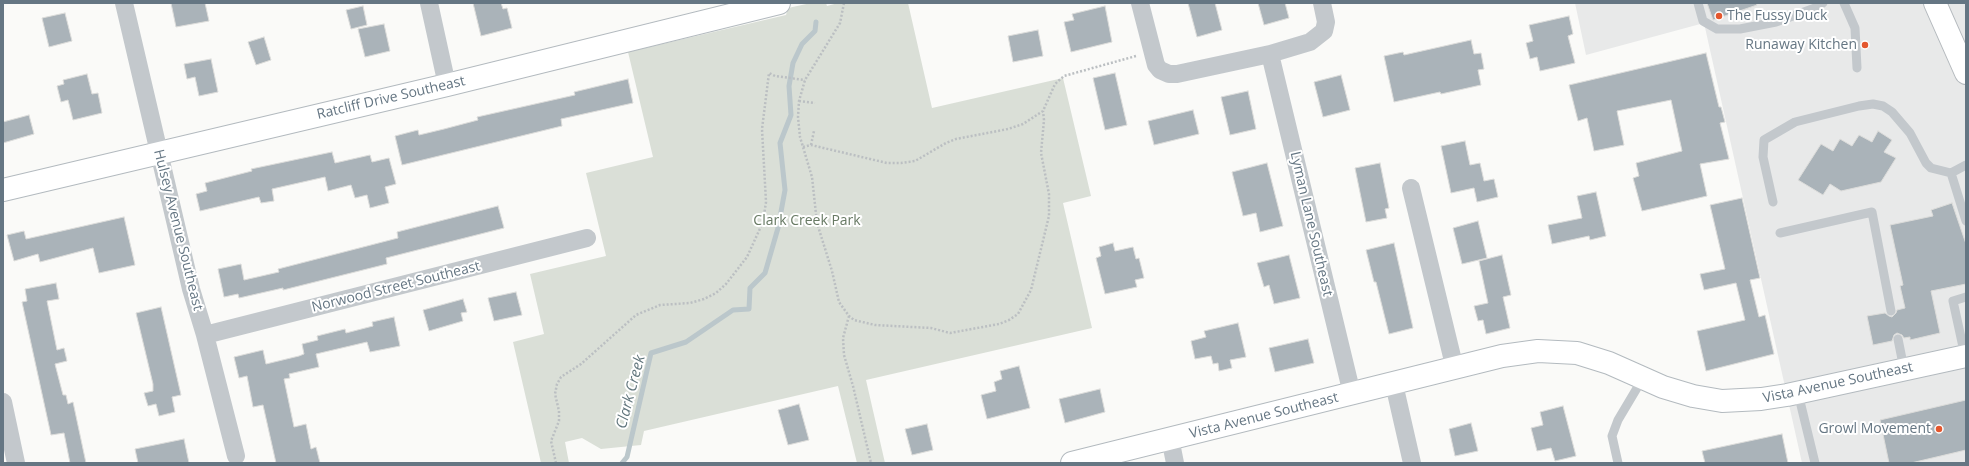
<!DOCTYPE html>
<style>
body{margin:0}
#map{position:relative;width:1969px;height:466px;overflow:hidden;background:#fafaf8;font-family:"Open Sans",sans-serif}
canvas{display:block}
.frame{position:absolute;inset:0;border:4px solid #657683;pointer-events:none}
</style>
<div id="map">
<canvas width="1969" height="466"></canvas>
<div class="frame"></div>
</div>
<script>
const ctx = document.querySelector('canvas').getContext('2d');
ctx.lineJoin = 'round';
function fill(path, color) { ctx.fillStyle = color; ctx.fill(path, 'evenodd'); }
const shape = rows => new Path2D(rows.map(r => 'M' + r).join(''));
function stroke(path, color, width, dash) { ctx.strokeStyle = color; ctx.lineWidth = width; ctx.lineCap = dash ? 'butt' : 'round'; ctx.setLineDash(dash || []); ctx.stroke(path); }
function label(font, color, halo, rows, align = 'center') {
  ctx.font = font + ' "Open Sans",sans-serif'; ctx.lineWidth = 4; ctx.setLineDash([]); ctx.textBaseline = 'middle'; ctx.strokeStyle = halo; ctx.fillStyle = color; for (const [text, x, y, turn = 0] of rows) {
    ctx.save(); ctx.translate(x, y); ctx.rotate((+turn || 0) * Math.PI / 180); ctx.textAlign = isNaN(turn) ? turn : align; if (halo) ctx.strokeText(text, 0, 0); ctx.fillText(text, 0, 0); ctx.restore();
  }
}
const built = shape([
 [1575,3,1966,3,1966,463,1802,463,1704,23,1586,55]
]);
const green = shape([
 [811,3,826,3,827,6,838,3,908,3,932,108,1063,78,1091,196,1063,203,1092,328,866,380,885,463,857,463,838,386,644,431,641,445,601,449,582,438,565,442,569,463,541,463,513,342,544,334,530,274,606,256,586,173,653,157,628,52,786,15,788,8]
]);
const stream = shape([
 [622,463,627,457,651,353,686,342,733,310,749,309,750,288,765,273,778,228,785,190,780,143,791,115,789,86,793,63,802,44,815,31,816,22]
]);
const building = shape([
 [171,3,205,3,209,21,176,27,171,3],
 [473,3,501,3,503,9,507,8,512,28,481,36,473,3],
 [1188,3,1215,3,1222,30,1197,37,1188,3],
 [1258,3,1285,3,1289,18,1264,25,1258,3],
 [1707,3,1756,3,1757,5,1713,20,1707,3],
 [363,6,367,25,351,29,346,10,363,6],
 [1105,6,1112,42,1071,52,1064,22,1074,20,1072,14,1105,6],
 [65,13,72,41,49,47,42,18,65,13],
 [1569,16,1573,34,1568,36,1575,63,1540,71,1537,57,1530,59,1526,43,1533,41,1529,25,1569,16],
 [384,24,390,51,365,57,358,29,384,24],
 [1038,30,1043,56,1013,62,1008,36,1038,30],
 [264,37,271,60,256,65,248,42,264,37],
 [1471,40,1474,54,1481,53,1484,69,1478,70,1481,85,1441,94,1440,92,1394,102,1384,56,1403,52,1404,55,1471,40],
 [1706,53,1719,107,1721,107,1725,122,1720,123,1729,159,1700,164,1707,196,1642,211,1633,178,1639,176,1636,163,1682,151,1671,100,1617,111,1624,145,1594,151,1587,118,1578,121,1569,85,1706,53],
 [211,59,218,92,199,96,195,77,187,79,184,64,211,59],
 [1115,73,1127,125,1105,130,1093,78,1115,73],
 [87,74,92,94,98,93,102,113,73,120,68,100,61,102,57,86,64,84,63,80,87,74],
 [1341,75,1350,110,1323,117,1314,82,1341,75],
 [628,79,633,103,561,119,562,126,402,165,395,136,418,130,419,135,444,129,478,120,477,117,575,95,574,92,628,79],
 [1248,91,1256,129,1230,135,1221,97,1248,91],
 [1193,110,1199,134,1154,145,1148,121,1193,110],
 [29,115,34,134,3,143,3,122,29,115],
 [1878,131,1892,140,1884,152,1896,158,1881,182,1841,191,1830,184,1823,195,1798,180,1821,144,1833,151,1840,139,1852,146,1859,135,1872,142,1878,131],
 [1465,141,1470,165,1480,163,1484,181,1494,179,1498,197,1477,202,1474,188,1451,193,1441,146,1465,141],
 [332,152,335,163,370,155,372,162,389,158,396,184,385,187,389,203,370,208,367,195,355,198,351,185,328,191,325,177,272,189,274,201,261,203,259,197,200,211,196,194,207,191,205,183,252,171,251,169,332,152],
 [1267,163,1283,226,1260,232,1256,213,1243,216,1232,172,1267,163],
 [1380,163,1389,208,1385,209,1387,218,1366,222,1355,168,1380,163],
 [1596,192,1606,236,1590,240,1589,236,1552,244,1548,225,1582,218,1577,196,1596,192],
 [1742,198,1760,278,1750,280,1759,317,1765,315,1774,354,1706,371,1697,331,1745,320,1736,283,1704,290,1700,274,1725,269,1710,205,1742,198],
 [1952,203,1966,244,1966,284,1931,291,1940,333,1910,340,1910,337,1904,338,1902,335,1897,333,1894,335,1892,341,1873,345,1867,316,1885,313,1889,316,1892,317,1896,313,1897,310,1905,308,1900,286,1903,285,1890,225,1933,216,1931,210,1952,203],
 [498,206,504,228,386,258,387,264,283,290,283,288,239,298,238,294,224,297,218,269,241,264,244,280,279,272,278,269,398,238,397,232,498,206],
 [124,217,135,265,99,273,93,248,40,262,38,254,14,261,7,235,24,231,26,239,124,217],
 [1478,221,1487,258,1462,264,1453,228,1478,221],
 [1113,243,1115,251,1133,247,1136,259,1139,258,1144,278,1135,280,1137,287,1105,294,1096,258,1101,256,1099,247,1113,243],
 [1394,243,1413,328,1389,334,1376,282,1374,282,1366,250,1394,243],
 [1289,255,1300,298,1274,304,1269,285,1264,287,1257,263,1289,255],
 [1502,255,1511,295,1503,297,1510,328,1486,334,1483,320,1478,321,1474,306,1488,303,1479,261,1502,255],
 [56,283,59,299,47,301,57,350,64,348,67,361,55,364,63,395,66,395,68,404,73,402,86,463,70,463,64,433,51,435,22,302,27,301,25,289,56,283],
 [516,292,522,315,494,321,488,298,516,292],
 [463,299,467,312,461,313,463,321,429,331,423,310,463,299],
 [161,307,181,395,172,397,175,412,159,416,156,404,148,406,144,393,153,391,153,384,136,313,161,307],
 [394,317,400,346,370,352,367,342,316,354,319,367,289,374,290,378,284,379,294,427,306,424,311,449,316,447,320,463,276,463,263,405,253,407,247,376,239,378,234,357,263,350,266,364,299,356,304,354,302,344,318,340,317,336,345,329,346,333,373,326,372,322,394,317],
 [1238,323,1246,357,1230,360,1232,368,1219,371,1218,363,1213,364,1211,356,1195,359,1191,341,1206,337,1204,331,1238,323],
 [1308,339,1314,363,1275,372,1269,348,1308,339],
 [1019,366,1030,408,987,419,981,395,996,391,994,382,1002,379,1000,371,1019,366],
 [1100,389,1105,412,1065,423,1059,399,1100,389],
 [1966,400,1966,450,1911,463,1889,463,1880,420,1966,400],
 [799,404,809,440,788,445,778,410,799,404],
 [1563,406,1576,456,1555,461,1551,448,1537,451,1531,428,1543,425,1540,412,1563,406],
 [1471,423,1478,451,1455,456,1449,429,1471,423],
 [927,424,933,450,912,455,905,429,927,424],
 [1782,434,1788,463,1705,463,1702,451,1782,434],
 [184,439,189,463,138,463,135,449,184,439]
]);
const path = shape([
 [844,3,840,23,805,80,799,101,798,117,800,137,812,177,817,223,832,271,839,302,849,316,854,320,875,325,931,328,950,333,999,324,1009,320,1018,314,1031,290,1049,216,1049,194,1041,153,1044,120,1043,111],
 [799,101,815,103],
 [811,145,814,131],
 [803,147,811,145,887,163,901,163,915,161,946,143,956,139,1008,129,1023,124,1043,111,1055,84,1064,76,1136,56],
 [763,222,790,225,817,223],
 [849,316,843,338,844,355,853,386,871,463],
 [556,463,551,441,559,421,559,411,555,394,557,384,561,377,581,364,636,315,660,305,690,303,704,299,716,293,726,284,747,257,763,222,766,202,762,129,769,73,775,76,805,80]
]);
const lane = shape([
 [1698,3,1703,21,1717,29,1740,29,1776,22,1815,8,1823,3],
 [1844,3,1855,28,1857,68],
 [1951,173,1966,221],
 [1773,202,1763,157,1764,140,1795,122,1859,106,1873,104,1883,106,1892,112,1910,133,1926,163,1931,168,1951,173,1966,165],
 [1780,233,1872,212,1891,311],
 [1898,339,1904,369],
 [1965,356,1953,301,1966,297],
 [1798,393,1815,463],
 [1618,463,1612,436,1618,420,1643,378]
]);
const street = shape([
 [124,3,191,289,205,335,236,456],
 [429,3,447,85],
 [1140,3,1156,65,1160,70,1169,74,1177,74,1270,54,1310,42,1324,31,1326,22,1322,3],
 [1270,54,1352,394],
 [1411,188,1455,369],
 [205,335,587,238],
 [1394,384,1412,463],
 [3,402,16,463],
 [1170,438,1175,463]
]);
const secondary = shape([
 [3,190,447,85,779,3],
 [1072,463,1502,356,1538,351,1577,353,1609,363,1663,387,1693,396,1722,401,1761,399,1787,395,1966,356]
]);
const primary = shape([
 [1935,3,1966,73]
]);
const markers = [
 [1719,16,4,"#e4572e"],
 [1865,45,4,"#e4572e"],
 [1939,429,4,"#e4572e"]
];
const poiNames = [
 ["The Fussy Duck",1727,16,"left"],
 ["Runaway Kitchen",1857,45],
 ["Growl Movement",1931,429]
];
const streetNames = [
 ["Ratcliff Drive Southeast",391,98,-13],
 ["Lyman Lane Southeast",1311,224,77],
 ["Hulsey Avenue Southeast",178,230,76],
 ["Norwood Street Southeast",396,287,-14],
 ["Vista Avenue Southeast",1838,383,-12],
 ["Vista Avenue Southeast",1264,416,-14]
];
const parkNames = [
 ["Clark Creek Park",807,221]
];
const waterNames = [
 ["Clark Creek",631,392,-75]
];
fill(built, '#e8e9e9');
fill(green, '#dadfd7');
stroke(stream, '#bbc7cb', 5);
fill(building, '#aab3b9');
stroke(building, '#dcdcda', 1);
stroke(secondary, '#b3babf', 24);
stroke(primary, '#b5babe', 24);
stroke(path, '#bbbfc2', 2.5, [2, 2]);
stroke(lane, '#c3c8cc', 9);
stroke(street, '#c3c8cc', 18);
stroke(secondary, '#fff', 22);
stroke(primary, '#fff', 22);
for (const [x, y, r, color] of markers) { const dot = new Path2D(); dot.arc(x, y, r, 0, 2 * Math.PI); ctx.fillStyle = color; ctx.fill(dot); stroke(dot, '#fff', 1.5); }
label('14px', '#657683', '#fff', poiNames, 'right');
label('14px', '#657683', '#fff', streetNames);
label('14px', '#687a64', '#fff', parkNames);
label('italic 15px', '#60757c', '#fff', waterNames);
</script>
